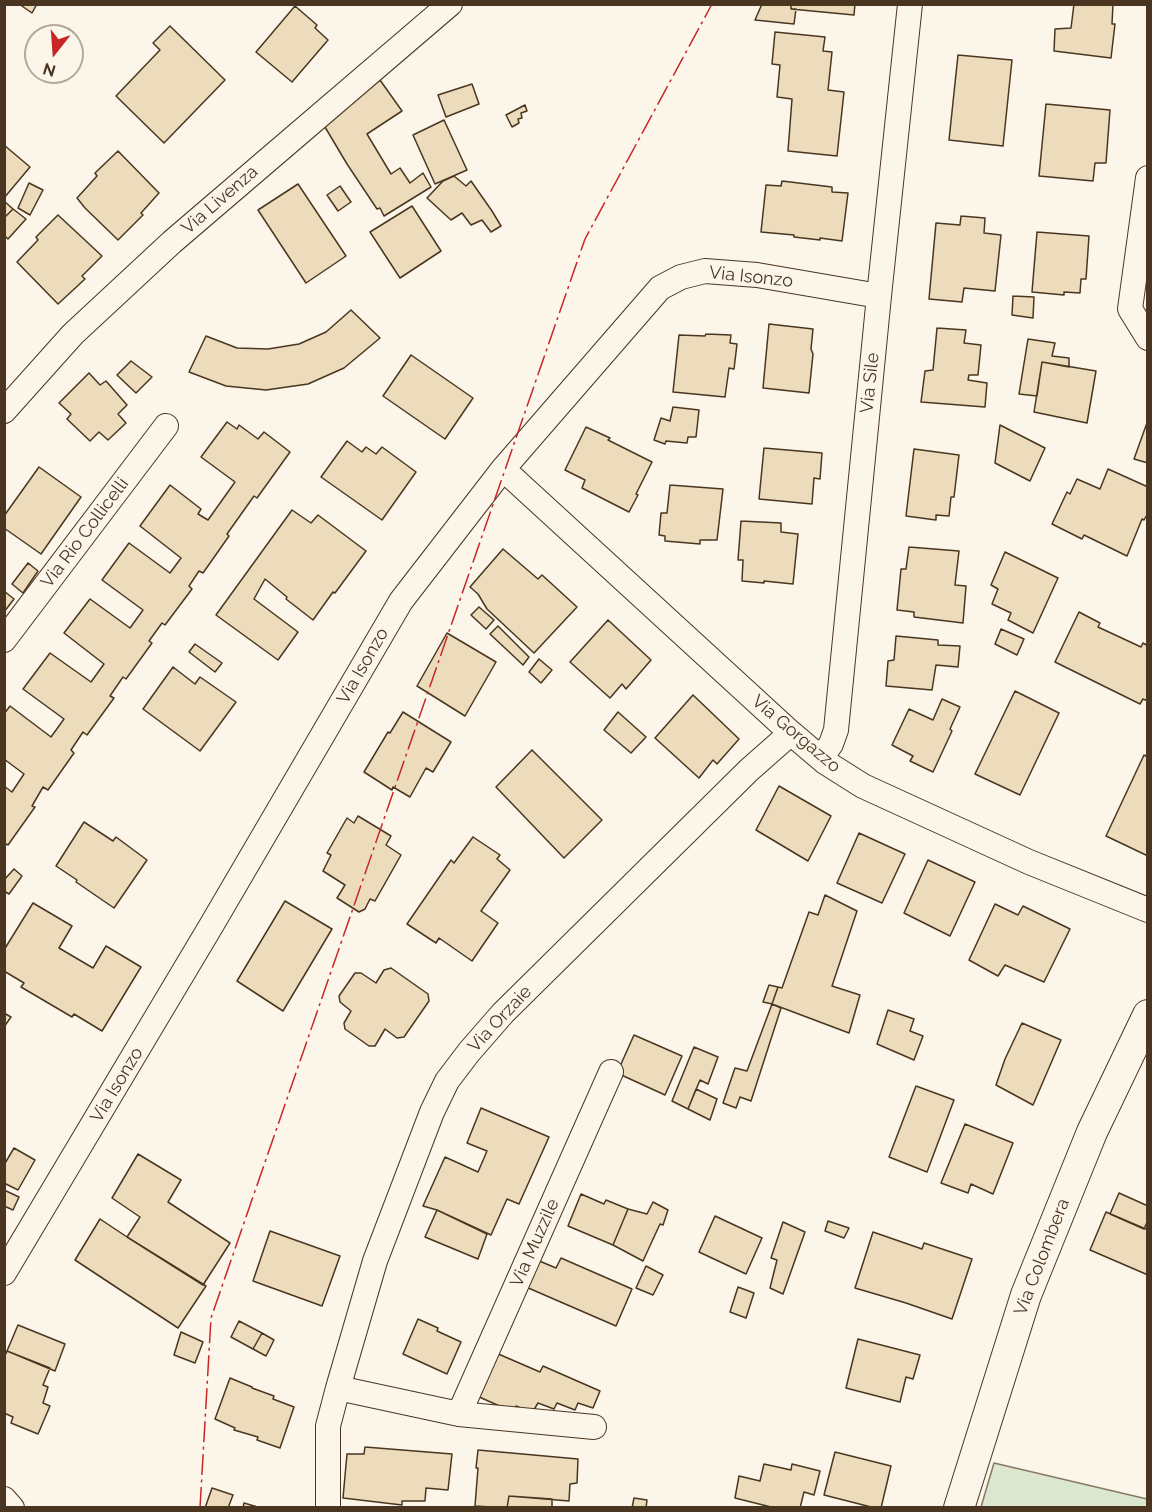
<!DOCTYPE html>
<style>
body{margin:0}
#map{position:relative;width:1152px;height:1512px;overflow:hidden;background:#fbf6e9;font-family:Raleway,sans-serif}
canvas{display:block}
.frame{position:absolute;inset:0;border:6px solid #4a3520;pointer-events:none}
.north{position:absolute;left:24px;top:24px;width:60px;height:60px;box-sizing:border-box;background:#fbf6e9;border:2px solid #b4a999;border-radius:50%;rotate:197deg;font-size:16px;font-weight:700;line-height:24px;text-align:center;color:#4a3520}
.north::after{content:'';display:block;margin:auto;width:21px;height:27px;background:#c62828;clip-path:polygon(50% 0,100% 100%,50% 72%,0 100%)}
</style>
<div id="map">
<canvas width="1152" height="1512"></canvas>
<div class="frame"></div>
<div class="north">N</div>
</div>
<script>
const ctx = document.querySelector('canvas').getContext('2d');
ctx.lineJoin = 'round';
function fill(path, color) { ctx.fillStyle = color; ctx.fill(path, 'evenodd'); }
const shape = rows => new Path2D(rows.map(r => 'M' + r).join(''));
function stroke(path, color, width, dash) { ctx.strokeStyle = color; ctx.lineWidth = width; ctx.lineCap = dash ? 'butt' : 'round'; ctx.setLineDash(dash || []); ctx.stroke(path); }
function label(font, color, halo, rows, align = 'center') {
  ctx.font = font + ' Raleway,sans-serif'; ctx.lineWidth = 4.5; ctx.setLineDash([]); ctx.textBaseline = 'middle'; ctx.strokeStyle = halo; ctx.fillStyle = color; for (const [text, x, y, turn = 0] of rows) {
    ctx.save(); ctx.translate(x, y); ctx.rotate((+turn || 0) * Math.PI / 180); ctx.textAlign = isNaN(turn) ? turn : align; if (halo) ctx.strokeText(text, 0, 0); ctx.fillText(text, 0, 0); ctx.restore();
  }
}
const green = shape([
 [994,1463,1147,1499,1147,1507,981,1507,994,1463]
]);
const building = shape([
 [19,4,37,4,32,13,19,4],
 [762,4,791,4,791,9,796,9,794,24,755,20,762,4],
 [791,4,855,4,854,15,791,9,791,4],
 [1074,4,1113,4,1112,24,1115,24,1111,58,1054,51,1055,29,1071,28,1074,4],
 [295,6,317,25,315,28,328,40,292,82,256,52,295,6],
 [170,26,225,80,164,143,116,96,160,50,153,43,170,26],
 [775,32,825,37,823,51,832,52,828,90,844,92,837,156,788,151,792,99,777,97,780,65,772,64,775,32],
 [958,55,1012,60,1003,146,949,140,958,55],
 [380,80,402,111,367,134,391,174,400,168,410,183,423,173,431,187,384,216,380,208,377,209,347,164,322,122,380,80],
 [472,84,479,104,446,117,438,95,472,84],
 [1046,104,1110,110,1106,163,1095,163,1093,181,1039,176,1046,104],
 [525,105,527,111,521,113,522,118,518,119,519,123,512,127,506,115,525,105],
 [444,120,467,170,435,184,413,135,444,120],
 [4,145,30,167,4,198,4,145],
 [118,151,159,193,141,213,143,215,118,240,85,208,77,198,97,176,95,173,118,151],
 [454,176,466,186,471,181,492,211,501,226,491,232,482,220,471,225,462,213,451,220,427,198,443,181,454,176],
 [782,181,832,187,832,192,848,193,842,241,820,238,820,240,794,237,794,235,761,232,766,185,781,186,782,181],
 [29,183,43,190,30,215,18,208,29,183],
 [298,184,346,256,306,283,258,210,298,184],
 [340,186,351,202,338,211,327,195,340,186],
 [4,201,13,209,4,218,4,201],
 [412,206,441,251,400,278,370,232,412,206],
 [13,209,26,219,8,239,4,235,4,218,13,209],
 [58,215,102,256,82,276,85,279,58,304,17,262,38,240,36,237,58,215],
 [961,216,985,218,984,233,1001,235,995,291,964,288,962,302,929,299,936,223,960,225,961,216],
 [1037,232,1089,236,1086,279,1081,279,1080,293,1064,292,1064,295,1032,292,1037,232],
 [1013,296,1034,297,1033,318,1012,315,1013,296],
 [351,310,380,338,344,368,308,384,266,390,226,386,189,372,206,336,237,348,268,349,299,344,326,332,351,310],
 [769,324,813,329,811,349,813,354,809,393,763,388,769,324],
 [937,328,966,330,964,343,981,345,978,375,969,375,968,380,987,383,985,407,921,402,925,371,933,370,937,328],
 [706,334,731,335,730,343,737,344,734,369,729,368,725,397,673,392,679,335,705,336,706,334],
 [1028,339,1055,343,1052,356,1069,358,1069,367,1042,362,1037,396,1019,394,1028,339],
 [411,355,473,398,445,439,383,396,411,355],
 [131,361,152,377,136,393,117,375,131,361],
 [1042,362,1096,371,1087,423,1034,412,1042,362],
 [89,373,100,385,106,381,127,405,118,414,126,423,108,440,99,432,90,441,67,419,71,414,59,403,89,373],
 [673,407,699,410,696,437,688,437,687,443,666,441,665,444,654,440,661,418,670,421,673,407],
 [1148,420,1148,463,1134,459,1148,420],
 [227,422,237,429,239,425,258,439,264,432,290,452,257,498,254,496,227,534,229,536,203,573,199,571,189,586,192,589,165,625,162,623,149,641,152,643,126,679,123,677,110,696,114,698,87,735,83,732,71,750,74,753,48,790,43,787,32,806,35,807,8,845,4,843,4,786,12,792,24,774,4,759,4,714,10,706,51,737,64,719,23,689,50,653,91,682,104,664,64,633,90,599,130,628,143,610,102,580,129,543,170,573,181,558,140,526,170,485,201,509,198,514,208,520,235,482,201,457,227,422],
 [1000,425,1045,448,1030,481,995,463,1000,425],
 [586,427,610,438,608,440,652,462,636,494,638,495,629,512,582,488,585,480,565,470,586,427],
 [347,441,362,452,366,447,376,454,382,447,416,472,382,520,321,477,347,441],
 [764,448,822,453,820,479,814,478,812,504,759,499,764,448],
 [914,449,959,455,954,497,951,497,949,516,936,515,936,520,906,516,914,449],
 [39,467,81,497,41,554,4,528,4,516,39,467],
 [1108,469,1148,487,1148,513,1144,520,1142,519,1127,556,1084,535,1082,539,1052,524,1067,492,1070,494,1077,479,1100,489,1108,469],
 [670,485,723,489,717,540,700,540,700,544,665,541,665,536,659,535,661,513,667,513,670,485],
 [292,510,311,523,318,515,366,551,335,593,333,592,313,620,286,599,287,597,265,579,254,599,298,632,278,660,216,615,292,510],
 [741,521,781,523,781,532,798,534,793,584,764,581,764,583,742,581,743,560,738,560,741,521],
 [909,547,959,551,955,585,966,586,963,623,914,617,914,612,897,610,901,569,906,569,909,547],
 [503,549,538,579,542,575,577,607,534,653,487,609,478,594,470,587,503,549],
 [1005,552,1058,578,1033,633,1008,620,1011,613,992,604,998,589,991,585,1005,552],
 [28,563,38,571,23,593,12,584,28,563],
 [4,591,14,599,4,612,4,591],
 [479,607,494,620,486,629,471,615,479,607],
 [1079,612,1100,623,1098,627,1141,647,1143,643,1148,646,1148,701,1143,699,1140,704,1055,662,1079,612],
 [608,620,651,660,626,689,622,684,610,698,570,662,608,620],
 [498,626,529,657,523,665,490,634,498,626],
 [1001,629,1024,639,1017,655,995,644,1001,629],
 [447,633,496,662,465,716,417,686,447,633],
 [896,636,938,640,938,645,960,646,958,667,936,665,932,690,886,686,888,661,894,660,896,636],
 [195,644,222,663,215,672,189,652,195,644],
 [539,659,552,670,541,683,529,672,539,659],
 [173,667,195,684,200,677,236,702,200,751,143,709,173,667],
 [1015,691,1059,713,1020,795,975,774,1015,691],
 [693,695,739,739,717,764,713,760,699,778,655,738,693,695],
 [942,699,960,707,950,729,952,731,933,772,910,761,913,756,892,745,909,709,933,720,942,699],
 [403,712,451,742,433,772,426,768,410,797,393,787,392,790,364,772,388,732,390,733,403,712],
 [618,712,646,737,631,753,604,730,618,712],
 [532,750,602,820,564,858,496,787,532,750],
 [1144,755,1148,757,1148,856,1106,836,1144,755],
 [779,786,831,816,808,861,756,830,779,786],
 [358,816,391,836,386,845,401,855,375,901,370,899,365,909,359,912,337,898,345,885,323,871,331,855,327,853,347,818,354,823,358,816],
 [84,822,113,841,116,837,147,860,114,908,76,882,77,880,56,866,84,822],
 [859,833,905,854,882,903,837,883,859,833],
 [473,837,500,855,497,859,510,870,481,911,498,923,472,961,439,938,436,943,407,924,451,860,454,863,473,837],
 [928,860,975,882,950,936,904,913,928,860],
 [14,869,22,876,9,894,4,891,4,880,14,869],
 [825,895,857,911,832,986,860,995,849,1033,772,1004,778,987,782,988,809,912,818,915,825,895],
 [285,901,332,929,283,1011,237,981,285,901],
 [33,903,72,926,59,948,93,968,106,946,141,967,102,1031,74,1014,72,1017,21,987,24,983,4,971,4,950,33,903],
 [995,904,1018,915,1023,906,1070,929,1044,982,1005,965,998,976,969,960,995,904],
 [391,968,428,994,429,1001,404,1037,397,1038,385,1029,375,1046,369,1046,345,1029,344,1023,351,1011,340,1002,339,996,355,973,361,973,376,983,384,970,391,968],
 [769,985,778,987,772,1004,763,1002,769,985],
 [772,1004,781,1008,751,1101,740,1097,736,1108,723,1103,735,1068,747,1071,772,1004],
 [888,1010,914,1019,910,1031,923,1036,914,1060,877,1044,888,1010],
 [4,1013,11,1017,4,1027,4,1013],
 [1022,1023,1061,1040,1033,1105,996,1085,1005,1059,1022,1023],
 [634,1035,682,1056,665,1095,617,1073,634,1035],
 [694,1047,718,1057,708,1084,700,1080,688,1109,672,1101,694,1047],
 [916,1086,954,1100,927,1172,889,1157,916,1086],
 [696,1089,717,1099,710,1120,688,1109,696,1089],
 [481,1108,549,1137,519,1204,507,1199,491,1235,437,1210,423,1206,445,1157,478,1172,487,1151,467,1143,481,1108],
 [965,1124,1013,1143,993,1194,971,1184,968,1193,941,1183,965,1124],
 [14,1148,35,1160,18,1190,4,1183,4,1165,14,1148],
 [138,1154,181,1180,168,1202,230,1243,203,1285,127,1237,140,1217,112,1198,138,1154],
 [4,1190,19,1197,13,1210,4,1206,4,1190],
 [1119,1193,1148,1206,1148,1220,1144,1229,1110,1214,1119,1193],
 [581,1194,604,1204,606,1200,628,1209,613,1245,568,1226,581,1194],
 [653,1202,668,1210,663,1225,660,1224,643,1261,613,1245,628,1209,647,1214,653,1202],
 [437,1210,487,1234,478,1259,425,1237,437,1210],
 [1106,1212,1148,1230,1148,1275,1090,1250,1106,1212],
 [715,1216,762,1238,746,1274,699,1252,715,1216],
 [100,1219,127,1237,206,1286,178,1328,75,1260,100,1219],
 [828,1221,849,1228,844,1238,825,1231,828,1221],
 [783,1222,805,1232,783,1294,770,1288,777,1260,771,1258,783,1222],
 [270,1231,340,1256,322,1306,253,1281,270,1231],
 [873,1232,922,1249,924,1243,972,1259,952,1319,906,1303,855,1288,873,1232],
 [561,1258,632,1289,616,1326,526,1287,537,1260,556,1268,561,1258],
 [646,1266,663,1275,653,1295,636,1288,646,1266],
 [738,1287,754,1293,746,1318,730,1312,738,1287],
 [418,1319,438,1328,437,1331,461,1342,447,1374,403,1354,418,1319],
 [239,1321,262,1333,253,1349,231,1337,239,1321],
 [18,1325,65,1344,55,1371,7,1351,18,1325],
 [181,1332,203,1342,195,1363,174,1355,181,1332],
 [262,1333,274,1340,266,1356,253,1349,262,1333],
 [858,1339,920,1355,913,1379,906,1377,900,1402,846,1388,858,1339],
 [7,1351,50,1368,43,1385,48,1387,43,1403,50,1406,38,1434,11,1423,13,1417,4,1413,4,1358,7,1351],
 [496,1353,540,1372,543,1366,600,1391,593,1408,578,1403,575,1410,557,1403,554,1409,538,1403,532,1413,516,1406,513,1412,477,1396,496,1353],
 [230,1378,252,1387,252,1388,274,1396,273,1399,294,1407,280,1448,257,1440,258,1437,234,1430,235,1428,215,1419,230,1378],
 [365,1447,452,1454,448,1490,426,1488,425,1501,402,1501,402,1505,343,1498,347,1454,364,1454,365,1447],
 [478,1450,578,1459,577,1483,570,1484,569,1501,509,1496,507,1508,475,1506,478,1468,476,1468,478,1450],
 [835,1452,891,1466,881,1508,875,1508,824,1495,835,1452],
 [764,1464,791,1470,792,1464,820,1471,814,1495,804,1492,800,1508,775,1508,735,1498,739,1476,760,1481,764,1464],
 [212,1488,233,1495,228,1508,205,1508,212,1488],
 [509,1496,552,1499,552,1508,507,1508,509,1496],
 [634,1498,647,1500,646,1508,632,1508,634,1498],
 [244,1503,261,1508,243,1508,244,1503]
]);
const minor = shape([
 [1148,178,1130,309,1148,338],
 [4,411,73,334,172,242,450,4],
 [503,469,791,733,825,762,863,786,1029,862,1148,910],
 [4,640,166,426],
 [821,758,831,744,836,730,879,296,910,4],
 [4,1273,211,926,401,601,503,469,660,288,681,277,705,271,757,275,879,296],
 [338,1388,459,1414,594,1427],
 [459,1414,611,1072],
 [4,1499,12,1508],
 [328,1508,328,1426,338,1388,375,1261,432,1112,447,1081,469,1052,503,1013,749,770,791,733]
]);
const tertiary = shape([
 [959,1508,1026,1295,1092,1132,1148,1015]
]);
const power = shape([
 [200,1508,211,1318,585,239,712,4]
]);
const streetNames = [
 ["Via Livenza",220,200,-41],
 ["Via Isonzo",751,277,6],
 ["Via Sile",870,383,-84],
 ["Via Rio Collicelli",85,533,-53],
 ["Via Isonzo",363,666,-60],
 ["Via Gorgazzo",796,734,40],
 ["Via Orzaie",500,1019,-47],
 ["Via Isonzo",117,1085,-59],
 ["Via Muzzile",535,1243,-66],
 ["Via Colombera",1042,1257,-69]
];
fill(green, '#dce7d0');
stroke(green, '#887966', 1.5);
fill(building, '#ecdcbc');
stroke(building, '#4a3520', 1.5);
stroke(minor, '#4a3520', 26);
stroke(tertiary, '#4a3520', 32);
stroke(minor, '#fbf6e9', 24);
stroke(tertiary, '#fbf6e9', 30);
stroke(power, '#c62828', 1.5, [21, 4.5, 3, 4.5]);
label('18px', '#4a3520', '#fbf6e9', streetNames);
</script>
